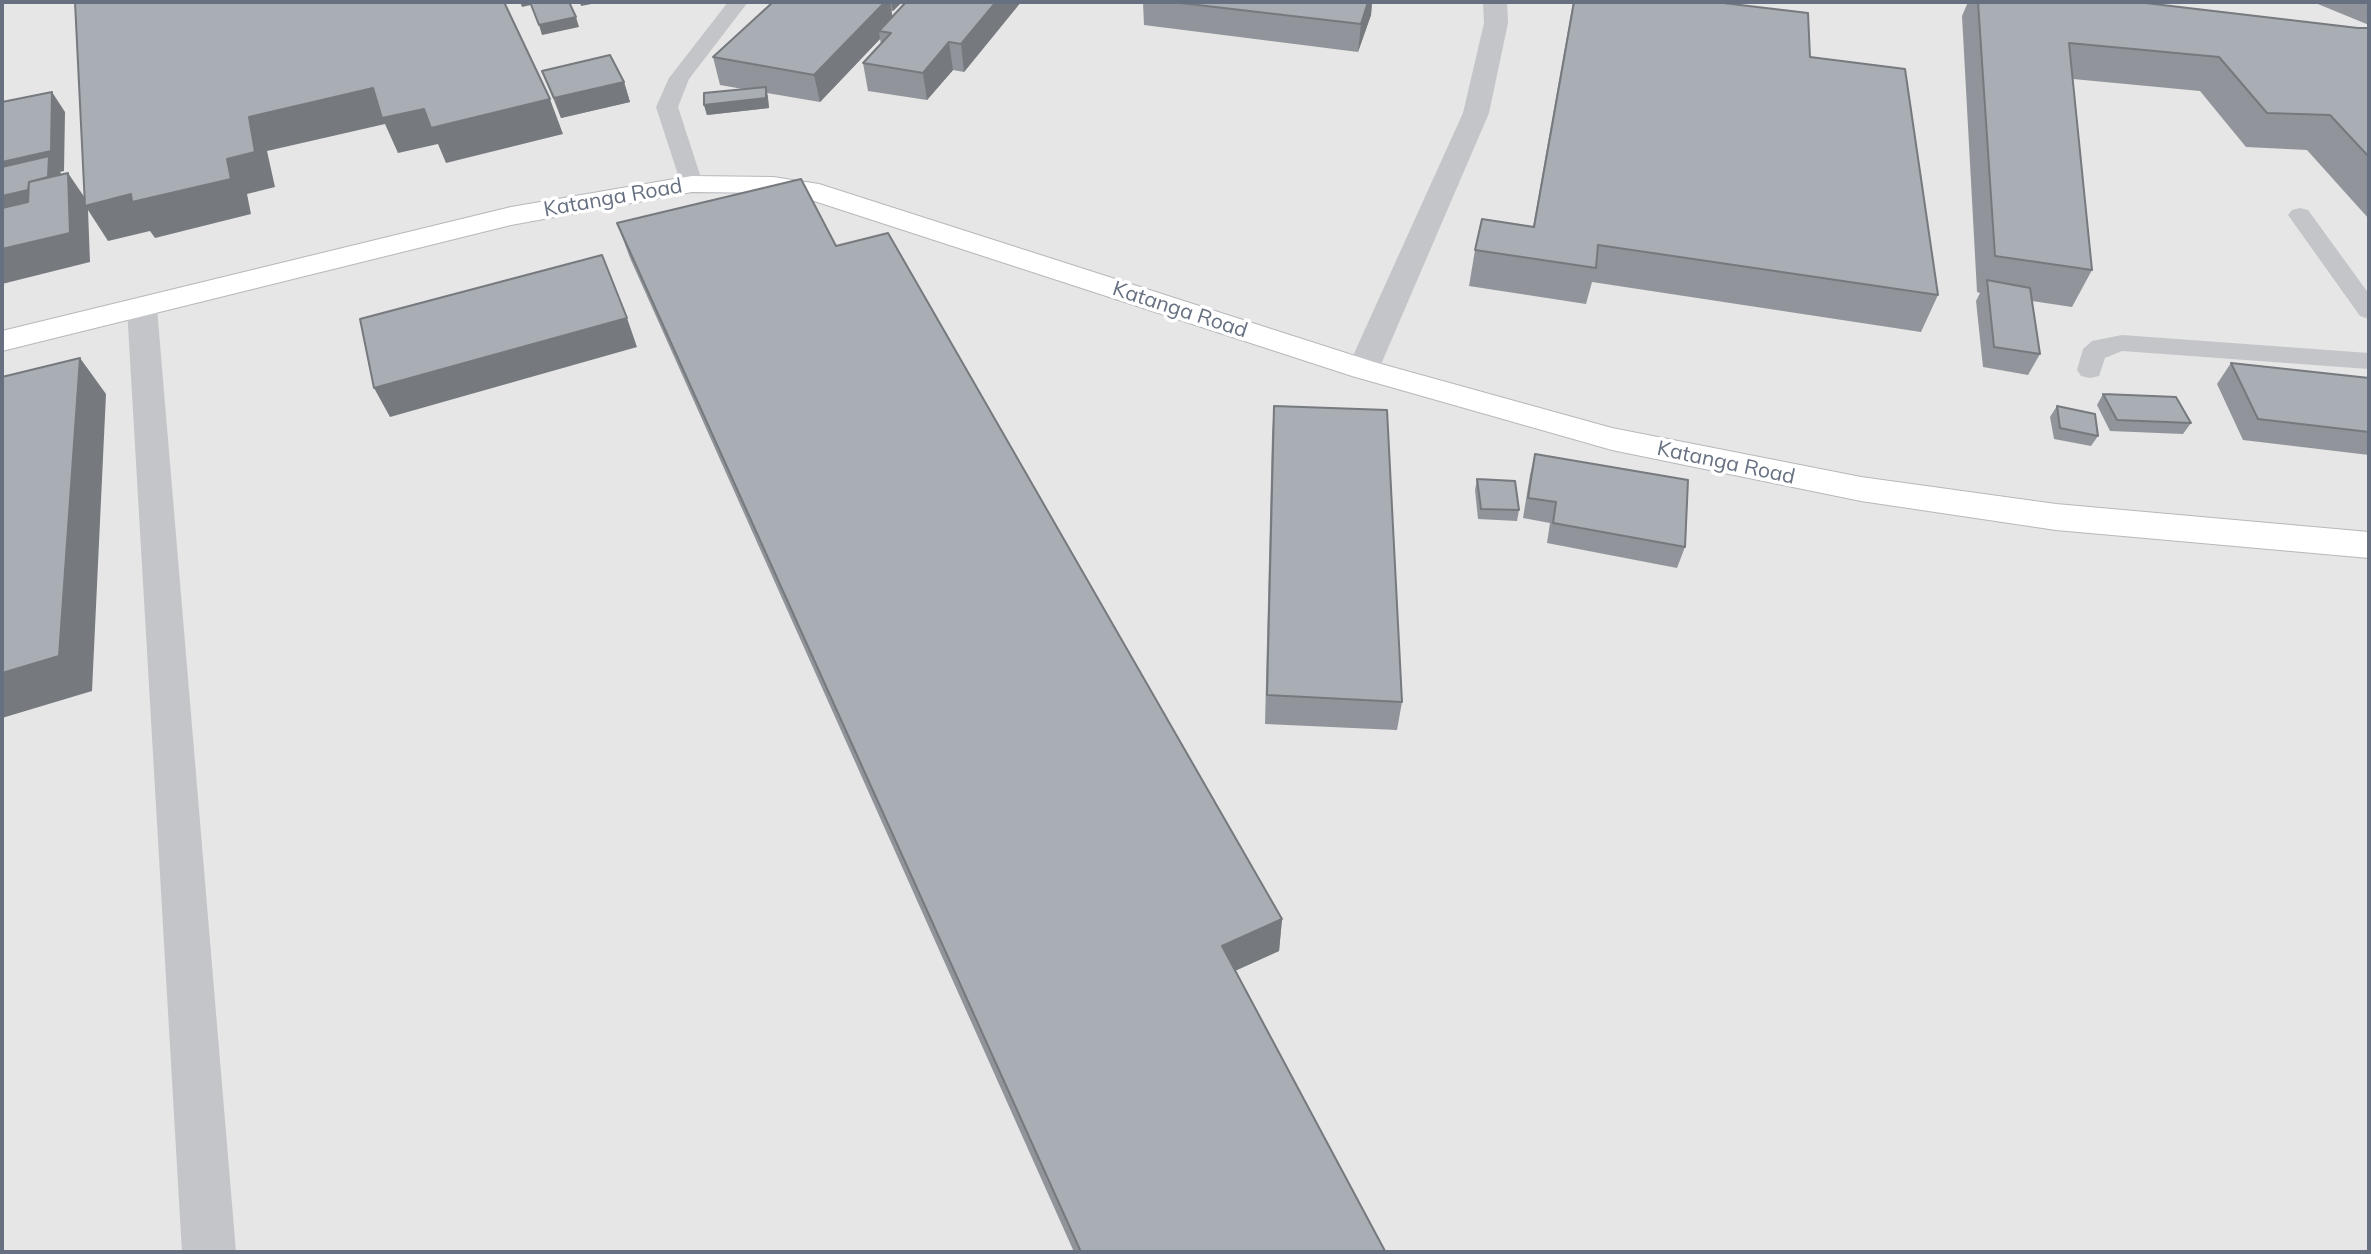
<!DOCTYPE html>
<style>
body{margin:0}
#map{position:relative;width:2371px;height:1254px;overflow:hidden;background:#f4f5f2;font-family:Mulish,sans-serif}
canvas{display:block}
.frame{position:absolute;inset:0;border:4px solid #677080;pointer-events:none}
</style>
<div id="map">
<canvas width="2371" height="1254"></canvas>
<div class="frame"></div>
</div>
<script>
const ctx = document.querySelector('canvas').getContext('2d');
ctx.lineJoin = 'round';
function fill(path, color) { ctx.fillStyle = color; ctx.fill(path, 'evenodd'); }
const shape = rows => new Path2D(rows.map(r => 'M' + r).join(''));
function stroke(path, color, width, dash) { ctx.strokeStyle = color; ctx.lineWidth = width; ctx.lineCap = dash ? 'butt' : 'round'; ctx.setLineDash(dash || []); ctx.stroke(path); }
function label(font, color, halo, rows, align = 'center') {
  ctx.font = font + ' Mulish,sans-serif'; ctx.lineWidth = 7; ctx.setLineDash([]); ctx.textBaseline = 'middle'; ctx.strokeStyle = halo; ctx.fillStyle = color; for (const [text, x, y, turn = 0] of rows) {
    ctx.save(); ctx.translate(x, y); ctx.rotate((+turn || 0) * Math.PI / 180); ctx.textAlign = isNaN(turn) ? turn : align; if (halo) ctx.strokeText(text, 0, 0); ctx.fillText(text, 0, 0); ctx.restore();
  }
}
const built = shape([
 [2,2,2369,2,2369,1252,2,1252]
]);
const lane = shape([
 [728,2,748,2,689,79,678,107,703,184,692,191,681,184,656,107,669,78,728,2],
 [2300,208,2308,210,2369,294,2369,319,2360,316,2288,215,2292,210,2300,208],
 [2122,335,2369,353,2369,369,2122,351,2105,358,2099,376,2090,378,2081,376,2077,370,2083,349,2092,341,2122,335]
]);
const street = shape([
 [1483,2,1507,2,1508,23,1489,113,1379,369,1374,376,1363,379,1352,376,1347,369,1463,113,1484,23,1483,2],
 [142,299,153,301,157,308,236,1252,182,1252,127,308,131,301,142,299]
]);
const secondary = shape([
 [692,176,773,177,819,184,1374,362,1612,428,1861,477,2056,504,2369,532,2369,558,2056,530,1861,501,1612,450,1352,376,805,198,773,193,692,192,511,225,2,351,2,331,511,207,692,176]
]);
const wall = shape([
 [773,2,902,2,893,11,891,11,892,17,906,2,1021,2,964,72,953,70,927,100,868,91,863,63,881,44,880,39,820,102,767,93,769,108,707,115,704,105,743,89,720,85,713,57],
 [1143,2,1372,2,1371,15,1358,52,1144,25],
 [1573,2,1715,2,1810,57,1938,295,1921,332,1592,282,1586,304,1469,286,1475,250,1533,227],
 [1968,2,2137,2,2358,28,2369,28,2369,219,2307,150,2246,147,2200,91,2073,79,2092,270,2072,307,2032,301,2040,354,2028,375,1983,367,1976,301,1980,293,1977,292,1962,16],
 [2313,2,2369,2,2369,25],
 [542,71,624,82,630,102,561,118],
 [617,223,836,246,1282,919,1279,951,1235,971,1385,1252,1074,1252,630,258],
 [2231,363,2369,378,2369,455,2243,440,2217,384],
 [2103,394,2191,423,2183,434,2110,431,2097,405],
 [1274,406,1402,702,1397,730,1265,724,1272,435],
 [2057,406,2098,436,2091,446,2054,439,2050,417],
 [1535,454,1685,547,1677,568,1547,543,1550,523,1523,518,1530,475],
 [1477,479,1519,510,1517,521,1478,519,1475,490]
]);
const shadedWall = shape([
 [520,2,544,2,522,7],
 [580,2,602,2,581,6],
 [885,2,890,2,894,25,879,31,880,39,820,102,814,75],
 [891,2,902,2,893,11],
 [996,2,1021,2,964,72,961,44],
 [1368,2,1372,2,1371,15,1358,52,1361,24],
 [576,17,579,27,542,35,539,25],
 [949,42,953,70,927,100,923,73],
 [624,82,630,102,561,118,554,98],
 [766,87,768,97,769,108,707,115,704,105],
 [373,88,424,109,550,99,563,134,446,163,438,144,398,153,385,124,267,151,275,187,247,194,251,214,155,238,150,231,108,241,88,210,90,262,2,284,2,249,68,173,87,201,227,159,249,117],
 [52,92,65,112,64,171,60,172,63,176,62,206,2,220,2,162],
 [627,318,637,347,390,417,374,388],
 [80,358,106,394,92,691,2,718,2,673],
 [1282,919,1279,951,1221,977,1222,946]
]);
const building = shape([
 [75,2,504,2,550,99,431,128,424,109,382,118,373,88,249,117,255,152,227,159,231,179,132,202,131,194,85,206,75,2],
 [530,2,569,2,576,17,539,25,530,2],
 [773,2,885,2,814,75,713,57,773,2],
 [906,2,996,2,961,44,949,42,923,73,863,63,891,33,879,31,906,2],
 [1172,2,1368,2,1361,24,1172,2],
 [1574,2,1715,2,1808,13,1810,57,1905,69,1938,295,1598,245,1596,268,1475,250,1482,219,1534,227,1574,2],
 [1978,2,2137,2,2358,28,2369,28,2369,157,2330,115,2267,113,2219,57,2069,43,2092,270,1995,256,1978,2],
 [610,55,624,82,554,98,542,71,610,55],
 [766,87,766,98,704,105,704,93,766,87],
 [52,92,51,151,2,162,2,102,52,92],
 [49,156,48,177,29,182,28,190,2,196,2,167,49,156],
 [68,173,70,233,2,249,2,208,28,202,29,182,68,173],
 [801,179,836,246,888,233,1282,919,1222,946,1385,1251,1382,1252,1081,1252,617,223,801,179],
 [602,255,627,318,374,388,360,319,602,255],
 [1987,280,2030,288,2040,354,1994,347,1987,280],
 [80,358,59,656,2,673,2,377,80,358],
 [2231,363,2369,378,2369,432,2258,419,2231,363],
 [2103,394,2176,397,2191,423,2117,420,2103,394],
 [1274,406,1387,410,1402,702,1267,695,1274,406],
 [2057,406,2095,414,2098,436,2060,428,2057,406],
 [1535,454,1688,480,1685,547,1553,523,1556,502,1528,498,1535,454],
 [1477,479,1515,481,1519,510,1481,509,1477,479]
]);
const streetNames = [
 ["Katanga Road",613,198,-10],
 ["Katanga Road",1180,310,18],
 ["Katanga Road",1726,463,12]
];
fill(built, '#e5e6e5');
stroke(secondary, '#b5b8bd', 2);
fill(lane, '#c3c5c9');
fill(street, '#c3c5c9');
fill(secondary, '#fff');
fill(wall, '#91959b');
fill(shadedWall, '#76797e');
fill(building, '#a9adb4');
stroke(building, '#76797e', 2);
label('21px', '#677080', '#fff', streetNames);
</script>
